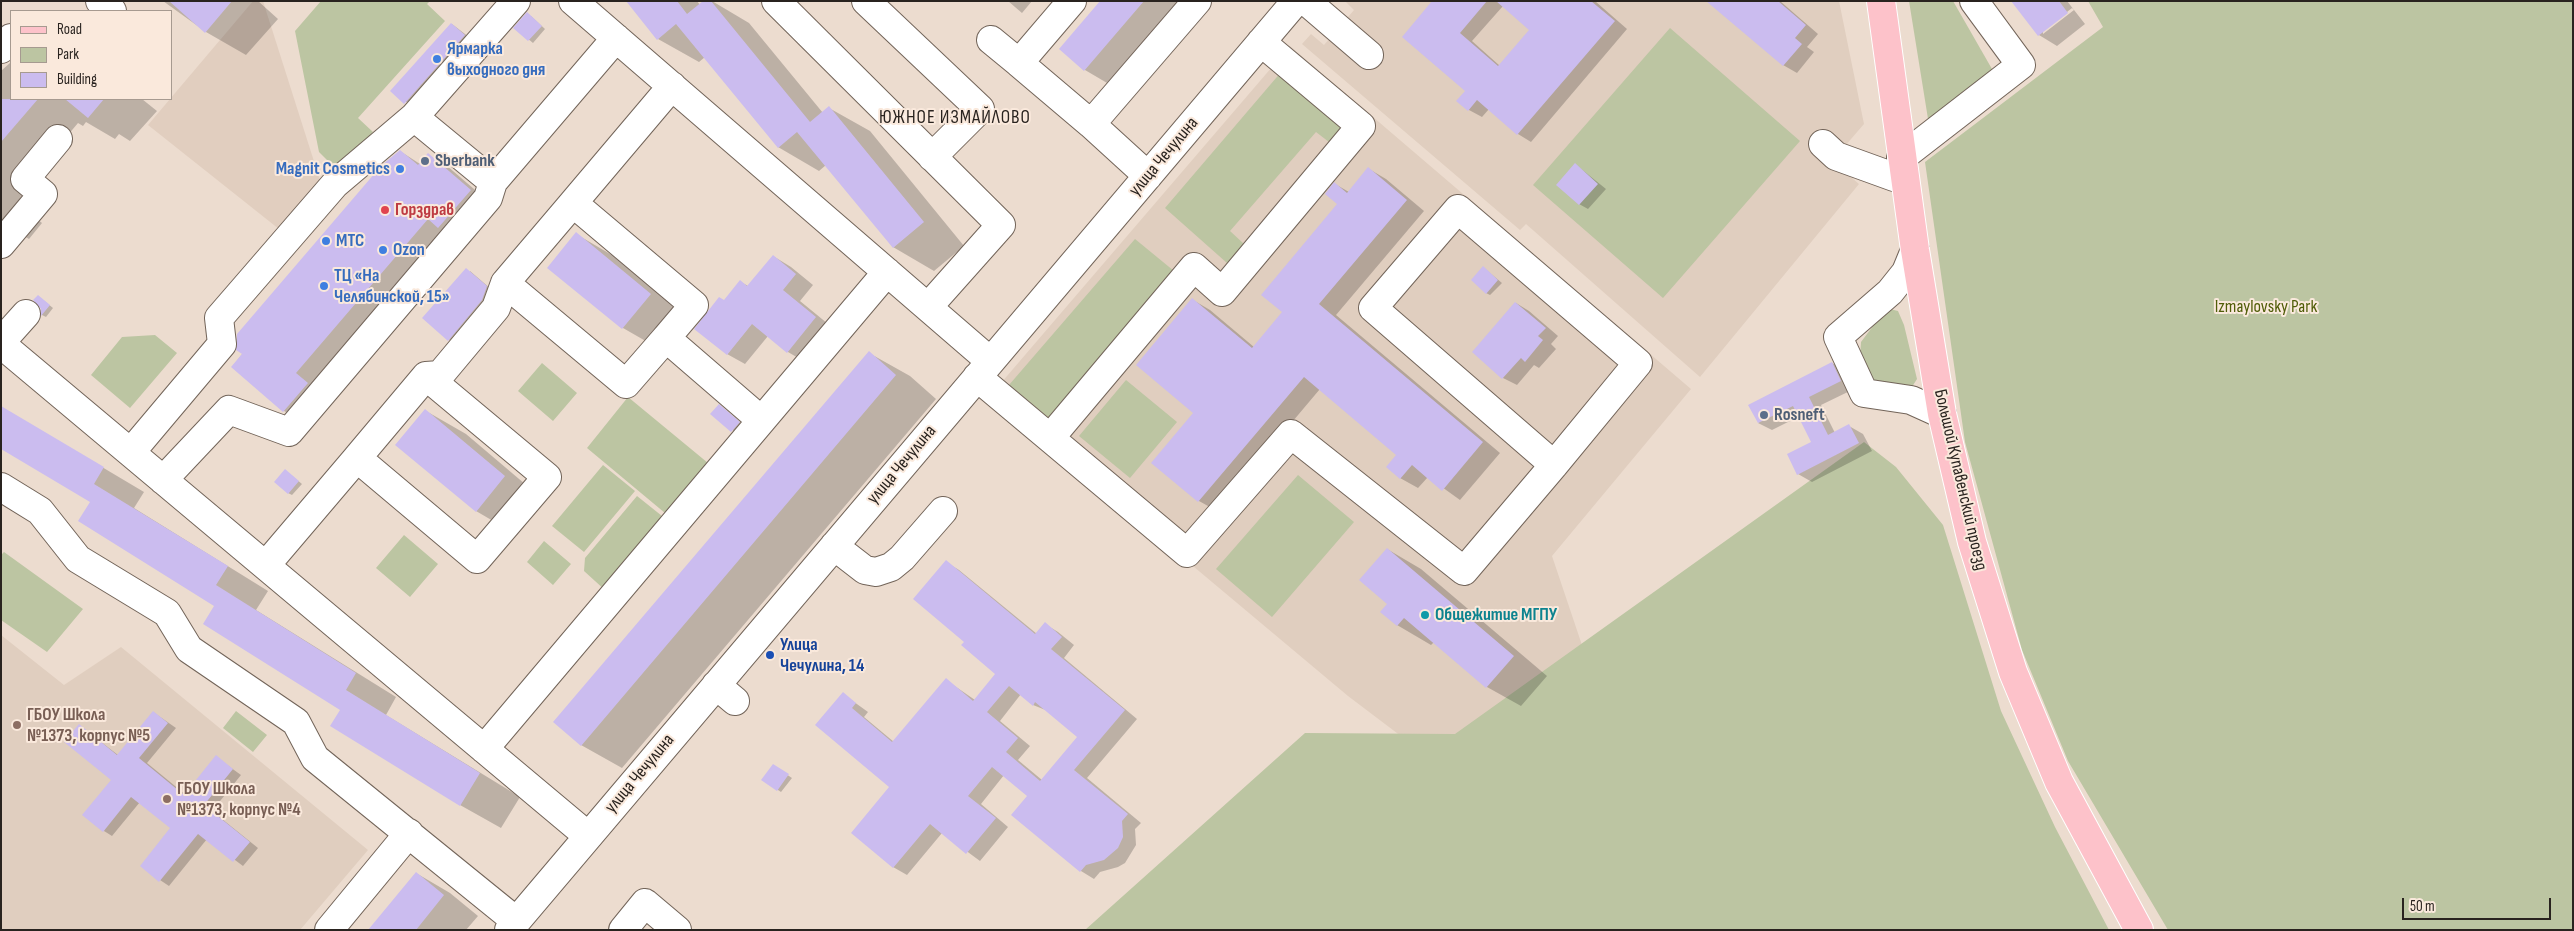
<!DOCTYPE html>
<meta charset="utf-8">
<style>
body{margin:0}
#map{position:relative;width:2574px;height:931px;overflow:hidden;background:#ecdccf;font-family:"Sofia Sans Condensed",sans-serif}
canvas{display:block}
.frame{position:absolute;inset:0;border:2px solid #29231f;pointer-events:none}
.legend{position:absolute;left:10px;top:10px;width:162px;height:90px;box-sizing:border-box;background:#fae9dc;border:1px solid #a69a90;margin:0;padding:6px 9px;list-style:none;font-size:15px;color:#29231f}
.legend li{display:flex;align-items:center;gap:10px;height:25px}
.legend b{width:25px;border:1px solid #a69a90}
.scale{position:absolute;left:2402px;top:898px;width:149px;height:22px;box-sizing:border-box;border:2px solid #29231f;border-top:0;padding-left:6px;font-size:15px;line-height:18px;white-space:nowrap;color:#29231f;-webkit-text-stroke:4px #fae9dc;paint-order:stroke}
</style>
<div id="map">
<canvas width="2574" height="931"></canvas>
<div class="frame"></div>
<ul class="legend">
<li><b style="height:6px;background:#fdc2ca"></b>Road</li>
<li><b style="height:14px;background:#bcc5a2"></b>Park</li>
<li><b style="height:14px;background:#cbbcef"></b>Building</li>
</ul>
<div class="scale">50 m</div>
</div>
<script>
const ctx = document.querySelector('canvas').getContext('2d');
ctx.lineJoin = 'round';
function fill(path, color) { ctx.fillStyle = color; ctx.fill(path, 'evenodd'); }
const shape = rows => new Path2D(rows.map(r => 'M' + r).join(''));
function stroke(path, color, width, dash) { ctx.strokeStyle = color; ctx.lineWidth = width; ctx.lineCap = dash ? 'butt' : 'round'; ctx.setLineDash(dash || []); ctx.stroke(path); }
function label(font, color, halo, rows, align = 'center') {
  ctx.font = font + ' "Sofia Sans Condensed",sans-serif'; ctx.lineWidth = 4; ctx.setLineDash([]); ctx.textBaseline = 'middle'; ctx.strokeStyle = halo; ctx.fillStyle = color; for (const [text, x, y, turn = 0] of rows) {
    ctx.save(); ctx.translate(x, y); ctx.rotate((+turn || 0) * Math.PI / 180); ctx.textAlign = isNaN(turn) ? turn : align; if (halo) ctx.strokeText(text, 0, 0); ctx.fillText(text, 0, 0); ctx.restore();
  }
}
const commercial = shape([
 [253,1,263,1,325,196,289,237,148,125]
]);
const education = shape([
 [1345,1,1839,1,1864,124,1832,161,1859,184,1700,377,1526,224,1520,230,1302,44,1311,34,1324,45,1354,10],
 [1290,46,1691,389,1552,556,1586,657,1587,667,1422,752,1348,696,1008,411,1001,383],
 [1,635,64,685,121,647,368,850,300,930,1,930]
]);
const green = shape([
 [321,1,430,1,427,4,445,21,358,118,373,132,338,171,319,152,295,31],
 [1909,1,1953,1,1996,76,1929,125],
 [2088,1,2573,1,2573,930,2168,930,2068,761,2022,650,1965,442,1925,162,2103,27],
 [1670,28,1800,141,1663,298,1533,185],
 [1282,71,1345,123,1329,142,1316,132,1230,231,1244,244,1227,263,1165,208],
 [1135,239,1174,271,1049,418,1009,385],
 [1890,309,1898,311,1904,325,1917,379,1910,390,1879,390,1860,357,1861,342,1876,322],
 [155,335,177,353,130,408,91,375,122,337],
 [542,363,577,393,553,421,518,391],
 [1126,380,1177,422,1130,478,1079,436],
 [628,397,708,463,665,513,587,448],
 [1864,442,1896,467,1943,525,2001,711,2055,827,2109,930,1085,930,1305,733,1455,734],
 [603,465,635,491,584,552,552,526],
 [1298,475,1354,522,1272,617,1216,569],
 [637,496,667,520,606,591,584,571,585,558],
 [404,535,438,564,410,597,376,568],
 [544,541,571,564,553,585,527,562],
 [4,552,83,609,47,652,1,620,1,555],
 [236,711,267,735,253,752,223,728]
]);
const shadow = shape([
 [163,1,258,1,278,19,246,55,206,32],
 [627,1,697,1,700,5,705,1,712,1,749,23,823,113,829,108,870,131,964,246,934,271,893,247,826,165,819,171,778,147,705,57,699,62,658,39],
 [1008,1,1032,1,1022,13],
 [1102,1,1195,1,1119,90,1085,70,1061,49],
 [1434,1,1595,1,1627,29,1531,142,1518,134,1489,109,1482,117,1469,110,1467,91],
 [1503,6,1531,30,1500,66,1472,41],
 [1708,1,1780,1,1818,34,1807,47,1814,52,1797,73,1783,65],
 [2013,1,2067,1,2085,24,2057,46,2039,35],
 [2072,8,2074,10,2043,34,2043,31],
 [531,16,545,29,533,43,515,28],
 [452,24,478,44,418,111,392,91],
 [11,62,11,99,142,99,157,111,130,141,119,134,115,139,86,122,83,126,78,123,46,161,17,203,42,223,29,239,24,236,1,242,1,71],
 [400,151,420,164,428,155,446,165,488,201,302,421,284,411,232,367],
 [1575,164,1606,189,1588,209,1579,204],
 [1369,169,1386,179,1424,211,1336,315,1500,453,1460,500,1428,477,1418,488,1400,478,1398,455,1320,389,1217,511,1199,501,1153,463,1195,413,1193,300,1210,310,1254,347,1284,312,1339,204,1335,184,1349,192],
 [576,234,617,258,691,318,663,351,623,328],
 [773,256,791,267,813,285,800,301,833,328,805,362,788,352,768,336,745,364,727,354,725,301,741,282,748,286],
 [1484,268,1502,283,1490,295,1486,293],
 [470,271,491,289,486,302,453,342,449,340],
 [42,299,53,308,46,317,42,315],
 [1516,303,1529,311,1558,336,1551,344,1556,349,1539,368,1534,365,1517,385,1503,378],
 [869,353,910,376,936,399,622,768,581,745],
 [1832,363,1846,371,1854,389,1821,405,1835,433,1849,426,1863,434,1872,451,1812,482,1798,474,1813,442,1800,416,1772,430,1758,423],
 [1,407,144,492,134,508,268,591,256,610,396,697,386,715,520,797,501,828,460,805,91,501],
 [723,408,743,425,736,433,712,414],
 [426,411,466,434,545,501,517,535,476,511],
 [285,470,302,484,292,495,288,493],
 [1387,549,1421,569,1547,676,1521,706,1487,687,1434,642,1431,645,1397,625,1389,604],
 [946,562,959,570,1037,634,1045,624,1058,632,1074,645,1064,658,1137,719,1087,778,1141,823,1135,829,1136,845,1125,863,1118,867,1100,872,1094,879,1081,871,1029,796,1004,775,981,804,1008,827,980,861,942,833,907,875,893,867,891,787,843,694,868,712,864,717,894,742,946,680,975,700,997,674,966,642],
 [1021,694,1033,705,1048,711,1078,737,1042,780,1018,760,1030,746,1000,721],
 [153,712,176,728,147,763,186,795,216,757,241,775,212,811,258,848,243,866,207,839,169,886,160,880,172,828,140,802,112,836,104,831,113,779,79,725,118,755],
 [777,768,792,778,781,792,778,790],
 [416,873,450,893,478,916,466,930,369,930]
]);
const building = shape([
 [169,1,232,1,205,33],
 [626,1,677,1,687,14,703,1,711,1,810,122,829,106,924,222,893,248,797,132,778,148,676,24,657,40],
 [1100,1,1144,1,1084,71,1059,49],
 [1432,1,1487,1,1460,33,1498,66,1529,30,1496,1,1591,1,1615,21,1517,135,1477,100,1468,111,1456,101,1465,91,1402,37],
 [1706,1,1778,1,1806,25,1795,38,1802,44,1783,66],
 [2011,1,2059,1,2068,13,2038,36],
 [527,12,542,26,528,41,513,28],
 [451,23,465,35,404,104,390,91],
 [1,99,38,99,1,142],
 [65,99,104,99,88,118],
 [400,150,418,165,428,153,471,190,438,228,428,219,296,373,308,383,283,412,231,367,242,354,236,350,237,334,381,166],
 [1575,163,1598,184,1579,205,1556,185],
 [1368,167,1407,200,1319,304,1483,442,1442,491,1412,465,1400,479,1386,467,1396,455,1304,377,1198,502,1151,463,1193,413,1136,365,1192,298,1252,348,1282,312,1261,295,1337,204,1325,194,1334,182,1347,193],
 [576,232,651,294,622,329,547,268],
 [773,255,796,274,783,290,816,317,787,353,752,324,727,355,694,329,719,297,724,300,740,280,747,286],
 [1483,266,1498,280,1486,294,1471,280],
 [466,268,487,286,482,300,448,341,422,318],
 [38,295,50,305,41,316,41,309,33,300],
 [1515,302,1546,328,1538,336,1543,340,1525,362,1521,358,1502,379,1472,352],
 [869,351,896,375,581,746,553,722],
 [1832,362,1841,381,1809,397,1828,435,1849,424,1859,443,1797,475,1787,454,1811,442,1793,406,1758,423,1748,405],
 [719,404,740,422,731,432,710,414],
 [1,406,104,467,94,484,228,566,216,585,356,673,346,690,480,773,460,806,330,726,340,710,203,624,214,606,78,521,90,502,1,449],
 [425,409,505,476,476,512,395,445],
 [285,469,299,481,288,494,274,482],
 [1387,548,1514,656,1486,688,1404,618,1397,626,1380,612,1387,604,1359,580],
 [946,560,1035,634,1045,622,1062,637,1051,649,1125,710,1074,770,1128,814,1122,821,1123,837,1118,848,1104,860,1086,865,1080,872,1011,815,1027,796,992,767,968,796,996,818,966,854,930,824,893,868,851,833,889,787,815,725,843,692,856,703,852,708,892,742,946,678,973,701,995,674,961,645,964,642,913,599],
 [1009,686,1033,706,1035,702,1077,737,1040,781,1006,752,1018,738,987,712],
 [153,711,168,723,139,758,184,795,216,755,233,769,204,805,250,842,233,862,198,834,159,882,140,866,170,828,131,797,103,832,82,815,111,780,64,742,79,724,117,755],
 [773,764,789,774,777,791,761,780],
 [416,872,444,895,416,930,368,930]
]);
const minor = shape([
 [100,1,112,11],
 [573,1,990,361],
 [776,1,1001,225,928,307],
 [866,1,980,109,932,157],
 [1072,1,1019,63,1091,124,1148,176],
 [1306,1,1369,55],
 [991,40,1019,63],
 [1,49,11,38],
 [672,86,573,203,694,305,666,338,761,420],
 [414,117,493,182,616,38],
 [1091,124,1197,1],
 [1823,144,1836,156,1894,177,1904,175],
 [1901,158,2021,65,1974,1],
 [573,203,505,283,626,384,666,338],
 [1,244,43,194,25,179,58,139],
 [1915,250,1906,272,1890,292,1838,337,1864,393,1911,400,1942,414],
 [1,342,26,314],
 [1,344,588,836],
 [426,376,547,477,477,559,357,458,426,376],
 [426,376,440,375,496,308,505,283],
 [977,377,1187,553,1291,434,1464,571,1554,465,1638,363,1458,209,1373,308,1554,465],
 [1050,438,1194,267,1222,292,1361,126,1261,42],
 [131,452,222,344,219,318,335,184,414,117,516,1],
 [163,480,229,410,289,432,488,198,493,182],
 [1,487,40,511,78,559,167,613,189,649,296,722,315,758,516,921],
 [834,546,865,570,876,572,891,567,902,558,943,511],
 [266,565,357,458],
 [716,685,735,701],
 [484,749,887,272],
 [329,930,409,833],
 [509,930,1296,1],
 [623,930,645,903,677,930]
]);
const major = shape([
 [1881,1,1915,250,1942,414,1972,542,2013,672,2059,782,2139,930]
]);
const markers = [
 [437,59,5,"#3f7fe0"],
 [425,161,5,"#5c6f8a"],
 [400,169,5,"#3f7fe0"],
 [385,210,5,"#e0444e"],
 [326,241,5,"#3f7fe0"],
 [383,250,5,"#3f7fe0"],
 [324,286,5,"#3f7fe0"],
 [1764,415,5,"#5c6f8a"],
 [1425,615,5,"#0f9aa8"],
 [770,655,5,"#1a4fb4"],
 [17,725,5,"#8d6e63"],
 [167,799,5,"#8d6e63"]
];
const shopNames = [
 ["Ярмарка",447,49],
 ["выходного дня",447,70],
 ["Magnit Cosmetics",390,169,"right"],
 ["МТС",336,241],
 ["Ozon",393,250],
 ["ТЦ «На",334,276],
 ["Челябинской, 15»",334,297]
];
const streetNames = [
 ["улица Чечулина",1164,157,-50],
 ["улица Чечулина",902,465,-50],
 ["Большой Купавенский проезд",1960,480,77],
 ["улица Чечулина",640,774,-50]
];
const serviceNames = [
 ["Sberbank",435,161],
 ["Rosneft",1774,415]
];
const healthNames = [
 ["Горздрав",395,210]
];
const parkNames = [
 ["Izmaylovsky Park",2266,307]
];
const cultureNames = [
 ["Общежитие МГПУ",1435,615]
];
const transitNames = [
 ["Улица",780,645],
 ["Чечулина, 14",780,666]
];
const educationNames = [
 ["ГБОУ Школа",27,715],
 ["№1373, корпус №5",27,736],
 ["ГБОУ Школа",177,789],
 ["№1373, корпус №4",177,810]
];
const neighbourhoodNames = [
 ["ЮЖНОЕ ИЗМАЙЛОВО",955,118]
];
fill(commercial, '#e1cebf');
fill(education, '#e0cebf');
fill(green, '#bcc5a2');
fill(shadow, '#0003');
fill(building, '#cbbcef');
stroke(minor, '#726459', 30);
stroke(major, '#fff', 30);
stroke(minor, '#fff', 28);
stroke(major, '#fdc2ca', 28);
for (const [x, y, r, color] of markers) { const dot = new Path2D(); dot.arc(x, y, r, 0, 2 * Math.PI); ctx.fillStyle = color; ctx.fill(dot); stroke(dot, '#fae9dc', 2); }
label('bold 18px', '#366cbe', '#fae9dc', shopNames, 'left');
label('18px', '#29231f', '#fae9dc', streetNames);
label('bold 18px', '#4e5e75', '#fae9dc', serviceNames, 'left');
label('bold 18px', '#be3a42', '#fae9dc', healthNames, 'left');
label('18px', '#505d08', '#fae9dc', parkNames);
label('bold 18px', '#0d838f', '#fae9dc', cultureNames, 'left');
label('bold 18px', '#164399', '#fae9dc', transitNames, 'left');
label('bold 18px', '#785e54', '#fae9dc', educationNames, 'left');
ctx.letterSpacing = '1px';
label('19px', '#29231f', '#fae9dc', neighbourhoodNames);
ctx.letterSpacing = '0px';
</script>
